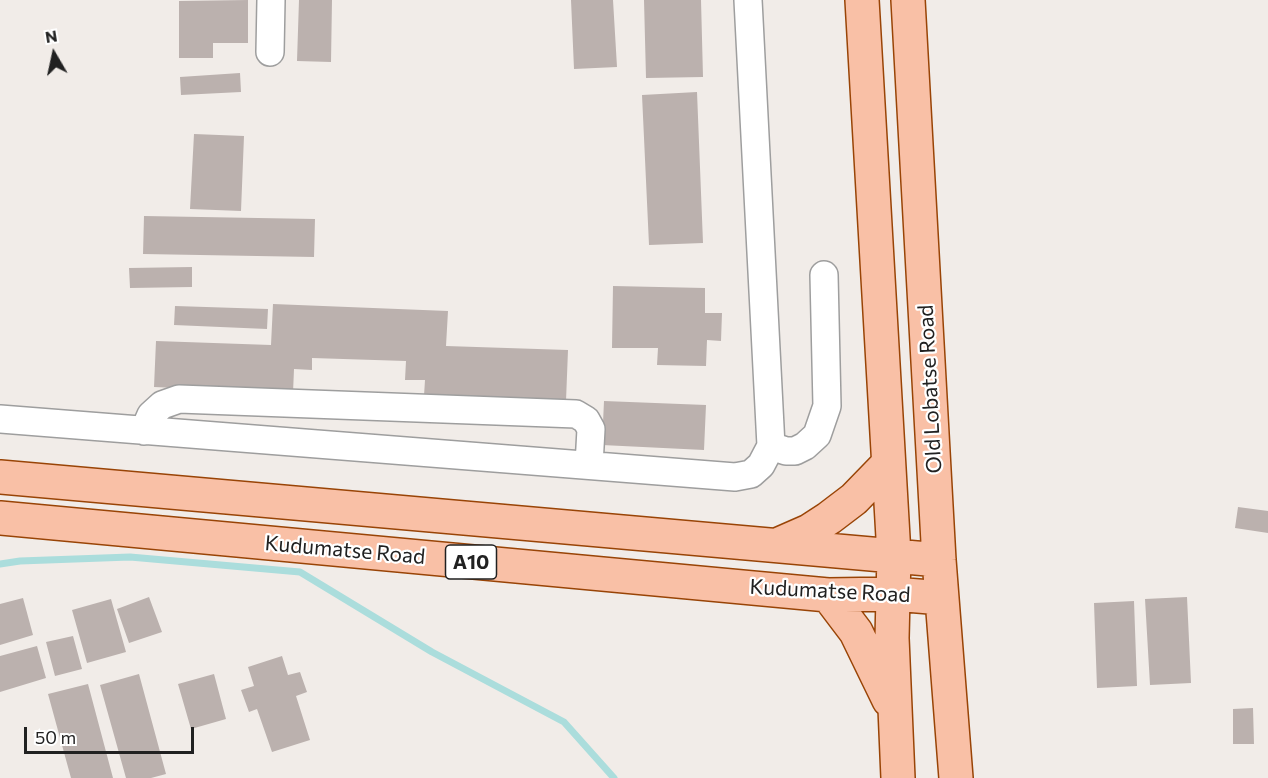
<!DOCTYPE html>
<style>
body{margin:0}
#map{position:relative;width:1268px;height:778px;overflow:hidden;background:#f1ece8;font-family:Commissioner,sans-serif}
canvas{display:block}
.north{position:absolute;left:24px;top:24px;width:60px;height:60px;-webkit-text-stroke:4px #fff;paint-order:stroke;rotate:351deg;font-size:16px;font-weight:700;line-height:24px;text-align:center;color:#212121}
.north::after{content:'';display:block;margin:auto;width:21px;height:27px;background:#212121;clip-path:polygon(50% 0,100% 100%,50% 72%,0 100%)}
.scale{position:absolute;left:24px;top:727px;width:170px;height:27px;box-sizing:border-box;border:3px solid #212121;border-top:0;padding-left:8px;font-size:18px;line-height:21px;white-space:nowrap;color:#212121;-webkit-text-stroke:4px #fff;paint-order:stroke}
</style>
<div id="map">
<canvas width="1268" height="778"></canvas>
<div class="north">N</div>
<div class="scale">50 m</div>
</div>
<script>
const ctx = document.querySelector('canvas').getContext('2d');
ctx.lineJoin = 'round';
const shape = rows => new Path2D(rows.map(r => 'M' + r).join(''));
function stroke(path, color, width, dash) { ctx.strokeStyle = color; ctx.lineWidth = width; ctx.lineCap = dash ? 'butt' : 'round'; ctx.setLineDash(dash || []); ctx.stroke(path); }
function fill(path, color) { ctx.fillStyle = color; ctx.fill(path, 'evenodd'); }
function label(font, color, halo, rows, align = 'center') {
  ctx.font = font + ' Commissioner,sans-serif'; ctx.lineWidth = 4.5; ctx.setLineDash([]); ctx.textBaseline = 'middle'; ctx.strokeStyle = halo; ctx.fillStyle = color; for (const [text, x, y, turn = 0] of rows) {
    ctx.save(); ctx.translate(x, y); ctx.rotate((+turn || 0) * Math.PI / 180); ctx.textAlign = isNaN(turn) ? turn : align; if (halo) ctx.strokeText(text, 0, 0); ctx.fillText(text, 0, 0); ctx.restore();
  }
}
const stream = shape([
 [0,564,20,561,130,557,300,572,432,652,564,722,614,778]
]);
const building = shape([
 [248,0,248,43,213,43,213,58,179,58,179,1],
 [299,0,332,0,331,62,297,61],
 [571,0,613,0,617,67,574,69],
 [644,0,701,0,703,77,646,78],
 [240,73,241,92,181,95,180,77],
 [697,92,703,243,649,245,642,95],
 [194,134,244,136,241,211,190,209],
 [144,216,315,219,314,257,143,254],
 [192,267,192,287,130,288,129,268],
 [613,286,705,288,705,313,722,313,721,341,707,340,706,366,657,365,658,348,612,348],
 [273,304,448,311,446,346,568,350,566,401,424,396,425,380,405,380,406,361,312,358,312,370,294,369,293,393,154,387,156,341,271,345],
 [175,306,268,309,267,329,174,325],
 [604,401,706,405,704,450,602,445],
 [1238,507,1268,511,1268,533,1235,528],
 [149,597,162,632,129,643,117,609],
 [1187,597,1191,683,1150,685,1145,599],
 [23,598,33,635,0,645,0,604],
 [111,599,126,652,87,663,72,610],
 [1134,601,1137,686,1097,688,1094,603],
 [73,636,82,669,55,676,46,642],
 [37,646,46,678,0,692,0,656],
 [282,656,288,675,300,672,307,692,296,696,310,740,272,752,257,709,249,712,241,690,254,686,248,667],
 [139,674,166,774,151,778,126,778,100,685],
 [214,674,226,719,191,729,178,684],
 [88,684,113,778,71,778,48,694],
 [1253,708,1254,744,1233,744,1233,709]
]);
const minor = shape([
 [270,52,271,0],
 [0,419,735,477,751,474,761,465,771,446,748,0],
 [144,431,151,415,162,405,179,399,576,414,586,420,591,429,589,465],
 [771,446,786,451,795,451,805,446,817,435,827,406,824,275]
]);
const major = shape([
 [862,0,894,555,892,638,898,778],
 [908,0,939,560,956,778],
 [0,477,939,560],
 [0,518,828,595,894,594,942,598],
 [777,545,809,531,829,518,854,499,888,464],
 [828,595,856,632,889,700]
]);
const shields = [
 [471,562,51]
];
const shieldNames = [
 ["A10",471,562]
];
const streetNames = [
 ["Old Lobatse Road",930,389,-93],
 ["Kudumatse Road",345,550,5],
 ["Kudumatse Road",830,591,3]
];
stroke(stream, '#abdddc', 7);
fill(building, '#bbb1ae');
stroke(minor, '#9e9e9e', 30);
stroke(major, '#994406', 36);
stroke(minor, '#fff', 27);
stroke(major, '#f9c0a6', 33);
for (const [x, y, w] of shields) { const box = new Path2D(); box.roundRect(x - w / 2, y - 17, w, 34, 4.5); ctx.fillStyle = '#fff'; ctx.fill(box); stroke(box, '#212121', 1.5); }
label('bold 20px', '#212121', null, shieldNames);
label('21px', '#212121', '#fff', streetNames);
</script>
